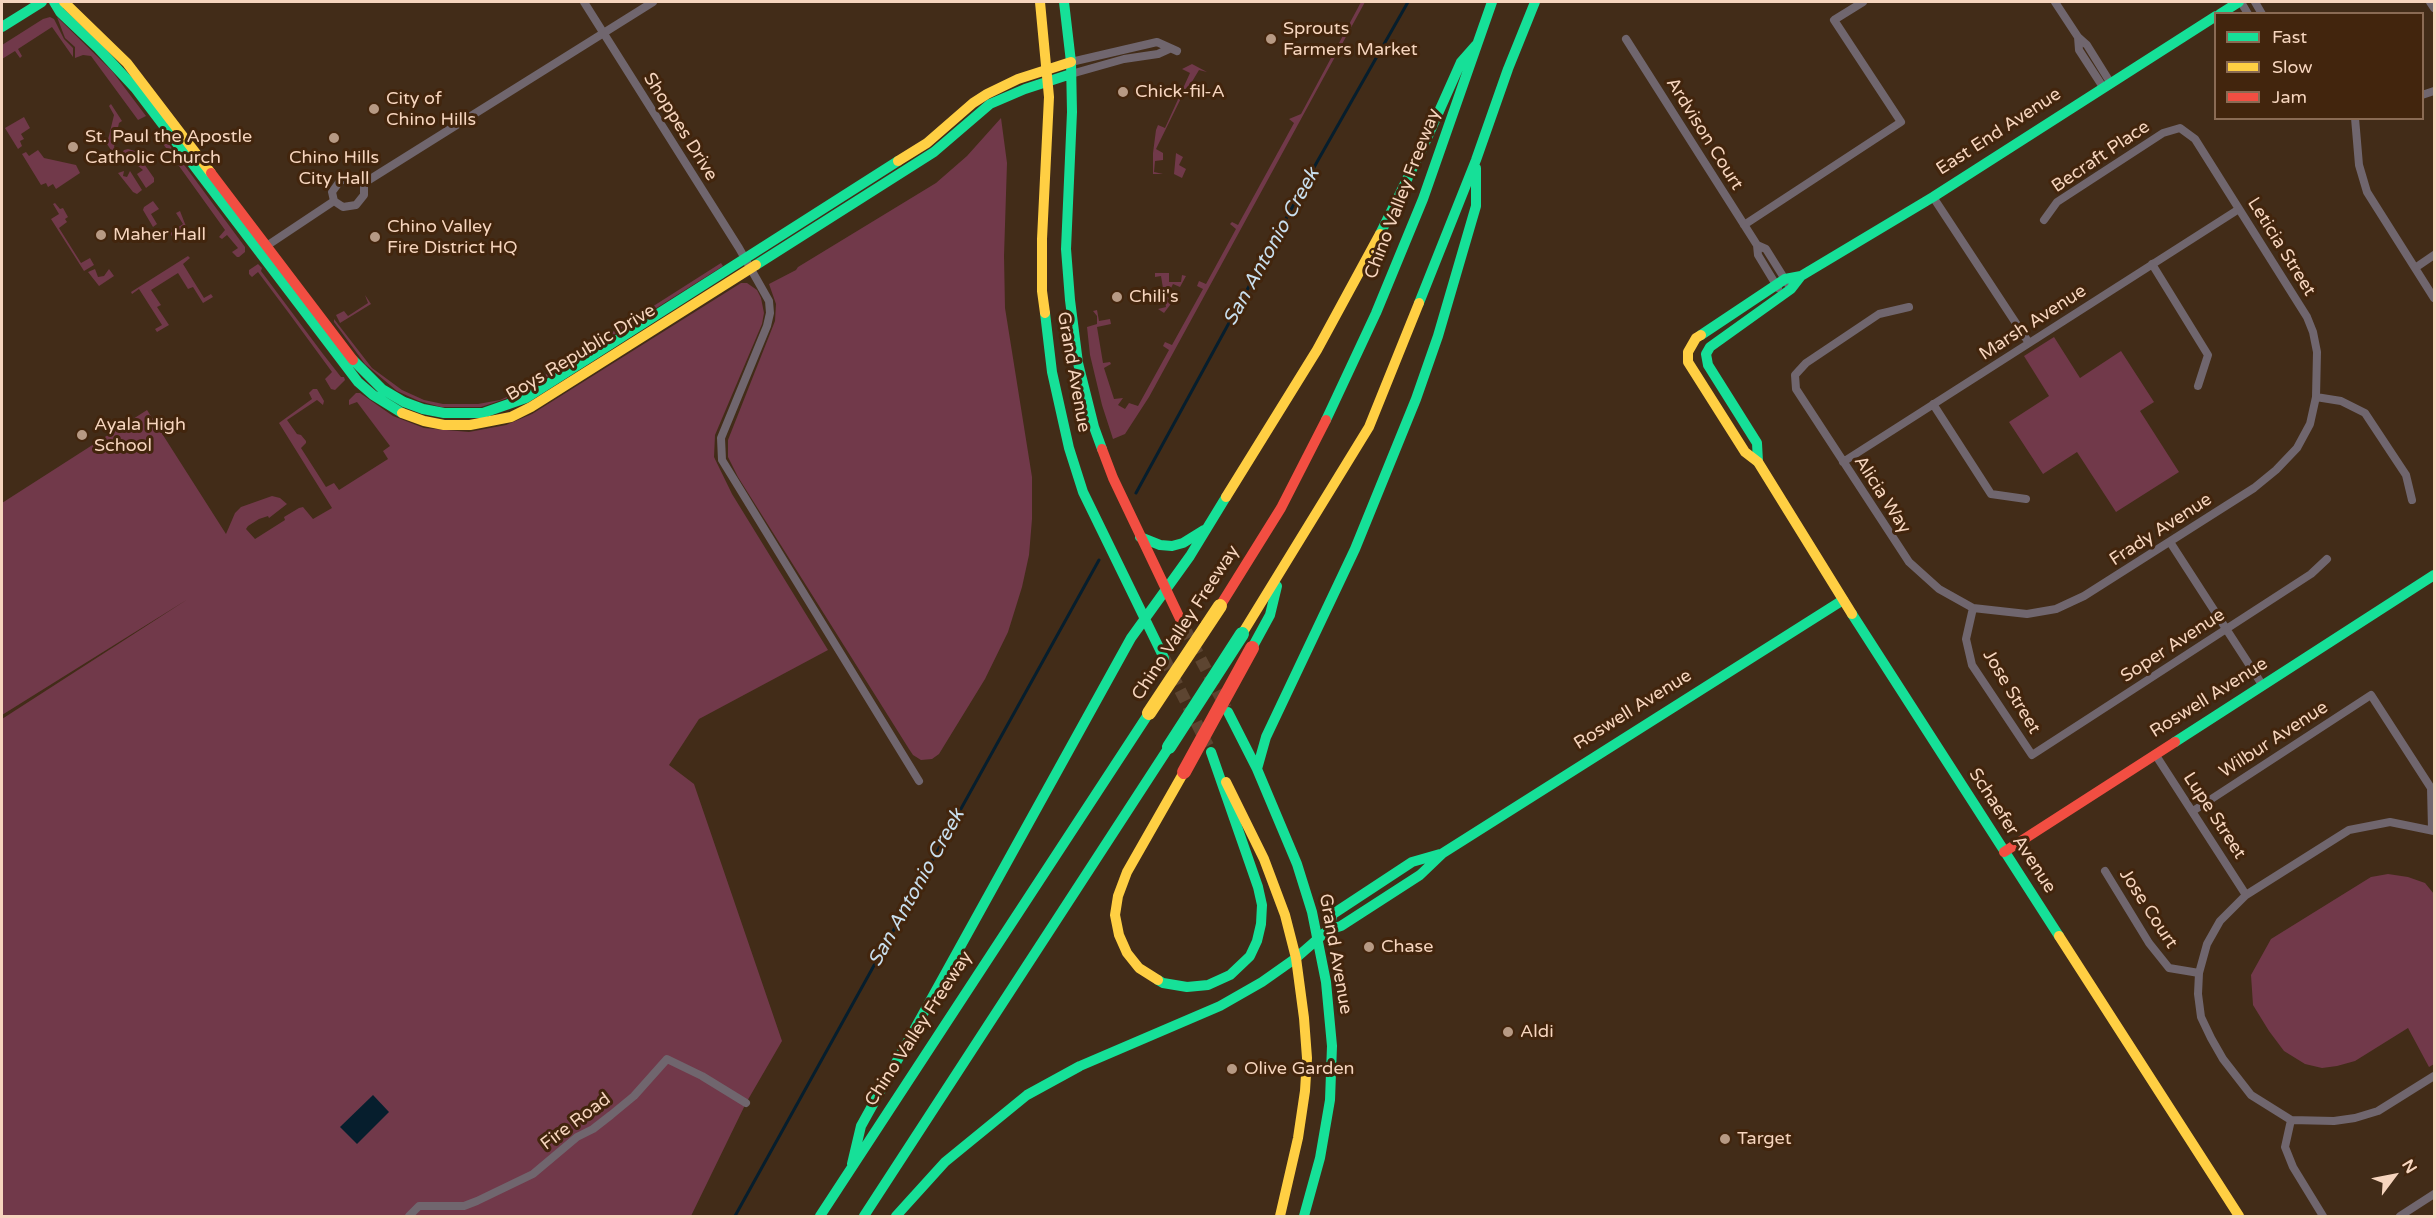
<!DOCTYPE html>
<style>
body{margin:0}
#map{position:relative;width:2436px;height:1218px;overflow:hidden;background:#422c18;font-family:"Varela Round",sans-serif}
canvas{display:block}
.frame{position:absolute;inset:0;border:3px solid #f6d5be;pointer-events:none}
.legend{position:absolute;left:2214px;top:12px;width:210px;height:108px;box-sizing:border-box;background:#42250d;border:2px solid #8a6b54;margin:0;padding:8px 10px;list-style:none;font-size:18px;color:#f6d5be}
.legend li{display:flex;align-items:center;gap:12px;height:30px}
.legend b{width:30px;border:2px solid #8a6b54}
.north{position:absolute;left:2364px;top:1146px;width:60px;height:60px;-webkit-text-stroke:4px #42250d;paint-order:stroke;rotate:58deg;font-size:16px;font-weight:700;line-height:24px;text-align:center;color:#f6d5be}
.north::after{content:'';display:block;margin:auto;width:21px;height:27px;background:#f6d5be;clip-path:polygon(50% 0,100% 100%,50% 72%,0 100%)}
</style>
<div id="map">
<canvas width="2436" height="1218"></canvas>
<div class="frame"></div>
<ul class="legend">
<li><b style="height:8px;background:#16e098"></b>Fast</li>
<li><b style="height:8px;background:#ffcf43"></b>Slow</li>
<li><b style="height:8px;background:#f24e42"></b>Jam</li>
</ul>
<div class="north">N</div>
</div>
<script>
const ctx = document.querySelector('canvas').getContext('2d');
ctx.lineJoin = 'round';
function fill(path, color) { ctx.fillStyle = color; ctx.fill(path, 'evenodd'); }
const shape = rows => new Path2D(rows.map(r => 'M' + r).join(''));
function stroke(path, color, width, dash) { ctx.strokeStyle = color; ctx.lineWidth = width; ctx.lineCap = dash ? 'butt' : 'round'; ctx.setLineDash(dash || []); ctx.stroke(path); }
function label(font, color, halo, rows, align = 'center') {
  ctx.font = font + ' "Varela Round",sans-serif'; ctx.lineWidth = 6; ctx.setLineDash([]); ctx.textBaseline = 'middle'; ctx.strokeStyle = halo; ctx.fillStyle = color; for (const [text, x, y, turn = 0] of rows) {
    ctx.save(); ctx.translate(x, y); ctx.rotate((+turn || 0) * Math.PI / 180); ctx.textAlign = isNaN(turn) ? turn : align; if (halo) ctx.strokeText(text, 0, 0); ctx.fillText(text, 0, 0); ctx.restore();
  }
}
const green = shape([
 [1361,2,1365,2,1149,397,1125,434,1113,439,1102,405,1090,355,1087,327,1097,324,1097,316,1093,311,1097,310,1099,321,1110,319,1111,324,1097,327,1103,363,1110,362,1111,364,1104,368,1114,399,1123,398,1118,405,1125,409,1129,403,1138,406,1169,350,1163,346,1165,342,1172,345,1203,289,1197,286,1199,281,1206,284,1236,229,1230,224,1232,222,1238,225,1294,123,1289,119,1301,114],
 [50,17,54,19,64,39,73,48,73,57,52,27,18,49,22,56,20,58,15,51,2,59,2,45,43,19],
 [57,17,112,71,146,116,138,120,91,56,83,55,75,58,75,47,65,38],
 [1192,64,1207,72,1199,70,1190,85,1186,88,1156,149,1163,153,1163,160,1155,161,1154,172,1163,174,1153,174,1153,153,1156,130,1158,125,1165,128,1190,73,1182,69],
 [111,104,122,121,119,123,117,132,114,147,117,151,113,153,107,144,114,115,109,106],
 [24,117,30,128,21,134,24,139,20,141,22,146,18,149,5,128],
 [1001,118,1007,163,1004,256,1005,308,1032,477,1032,519,1029,555,1022,587,1008,632,985,679,939,754,932,759,921,760,913,755,909,749,738,477,728,457,728,440,775,321,776,304,769,284,796,270,798,267,936,183,967,156],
 [158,134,162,135,245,247,245,252,239,257,237,257,232,252,238,248,227,235,222,239,219,237,225,230,161,141,154,143,153,139],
 [128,149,135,151,154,178,154,182,146,188,137,174,143,170,137,165,136,158,133,155,125,155,121,158,119,164,116,166,115,164,124,150],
 [38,150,44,158,76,165,80,173,56,189,53,184,48,187,46,183,41,185,22,154,26,152,29,156],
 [1176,153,1183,157,1179,165,1186,169,1182,178,1174,174],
 [124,171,123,176,127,177,130,171,142,190,137,194,133,192,118,173],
 [153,201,159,209,151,214,157,224,153,227,143,210,144,207],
 [55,203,60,209,63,208,68,217,65,219,67,222,59,228,81,263,90,258,94,265,84,271,51,219,59,214,53,204],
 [180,211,187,229,173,238,170,233,183,224,176,213],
 [188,256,190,258,183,264,204,298,211,294,213,297,203,303,193,287,188,289,178,273,151,290,161,305,157,307,169,325,157,332,155,329,162,325,139,289,132,294,131,292],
 [721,263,723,266,520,394,481,407,441,407,419,401,397,391,365,364,334,322,334,319,372,368,402,390,424,400,443,404,478,404,500,400,520,391],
 [258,264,262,268,261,271,323,354,341,377,344,377,345,380,335,390,331,389,325,379,332,372,288,312,258,272,252,277,249,274,249,270],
 [95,269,98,277,104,276,109,269,114,276,99,286,88,272],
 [1155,273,1169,273,1169,282,1181,282,1182,275,1186,276,1180,287,1173,284,1167,296,1173,301,1164,313,1158,309,1166,307,1161,276,1155,277],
 [741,283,747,283,757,290,761,298,764,313,762,324,715,435,714,457,732,494,828,650,699,719,669,765,694,784,782,1041,746,1103,691,1216,2,1216,2,719,188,599,2,715,2,503,147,410,226,534,235,513,241,507,272,496,280,498,287,504,269,518,268,516,259,519,248,526,246,529,255,539,285,520,284,517,299,508,303,507,313,519,332,508,279,423,312,399,309,393,313,389,317,389,324,401,323,405,317,400,287,420,297,434,301,435,306,441,306,443,301,448,326,487,334,483,339,490,388,459,383,451,390,446,357,402,349,405,349,400,356,393,360,393,393,416,424,428,469,432,506,425,532,414],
 [365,295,371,304,340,323,336,315,344,311,348,316,368,303],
 [2054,337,2080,378,2121,351,2154,402,2140,411,2179,472,2116,512,2077,452,2043,474,2009,422,2049,396,2024,356],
 [2388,874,2408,877,2425,883,2434,894,2434,1064,2429,1067,2408,1028,2355,1061,2337,1066,2322,1068,2305,1064,2284,1051,2269,1031,2253,1005,2251,975,2271,939,2371,877]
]);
const water = shape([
 [373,1095,389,1112,357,1144,340,1127]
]);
const stream = shape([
 [1136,493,1317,162,1408,2],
 [735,1216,1099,560]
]);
const primaryTunnel = shape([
 [1184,627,1226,708],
 [1164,658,1208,746]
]);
const street = shape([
 [584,2,739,248,769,301,770,313,767,326,721,438,722,460,919,781],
 [2055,2,2078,37,2087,45,2110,82],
 [2241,2,2248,14],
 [2255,2,2262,14],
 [2430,2,2434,8],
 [2078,37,2079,50,2103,87],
 [1626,39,1757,245,1758,255,1778,288],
 [1071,62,1157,42,1177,51],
 [1071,74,1124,59,1158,54,1169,49],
 [2422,95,2434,91],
 [2355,118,2359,165,2367,192,2434,298],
 [352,177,358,178,364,183,364,195,356,205,343,207,334,201,332,192,340,181,352,177],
 [364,183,653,2],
 [1933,197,2029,343],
 [1744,225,1901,122,1834,20,1863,2],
 [1757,245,1766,249,1791,289],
 [262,249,334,201],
 [2152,264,2208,355,2198,386],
 [2415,268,2434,255],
 [1909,307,1879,314,1806,363,1795,375,1796,389,1909,562,1939,589,1973,608,2027,614,2056,609,2084,596,2254,488,2276,470,2297,448,2310,424,2316,397,2317,352,2313,332,2307,317,2195,139,2180,128,2163,133,2057,202,2044,220],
 [2316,397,2341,401,2365,413,2406,475,2412,500],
 [1933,404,1991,494,2026,499],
 [1843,462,2239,209],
 [2170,542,2263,686],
 [1973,608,1966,639,1972,665,2032,755,2311,574,2327,559],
 [2155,754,2246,895],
 [2193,811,2371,695,2431,788,2432,829],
 [2105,871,2149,943,2169,968,2199,973],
 [2291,1120,2251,1095,2223,1059,2211,1038,2201,1017,2198,994,2199,973,2207,944,2220,921,2246,895,2349,830,2390,822,2434,831],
 [2291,1120,2334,1121,2355,1118,2378,1111,2434,1076],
 [2291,1120,2285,1147,2293,1167,2323,1216],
 [409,1216,419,1206,464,1206,477,1201,533,1174,577,1137,593,1129,611,1115,634,1096,667,1059,702,1076,746,1103],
 [2400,1216,2434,1194]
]);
const fast = shape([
 [54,2,60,12,98,48,135,88,358,382,373,395,402,413],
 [1064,2,1071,62,1072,112,1066,249,1070,300,1078,363,1094,427,1102,449],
 [2220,14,2239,2],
 [2,27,42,2],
 [1380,234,1424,145,1461,62,1476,45],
 [756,265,934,152,990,104,1025,89,1071,74],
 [1419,303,1476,160,1508,69,1535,2],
 [1045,313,1052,372,1069,448,1083,492,1164,658],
 [1701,335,1785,279,1801,276,1933,197,2216,16],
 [353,360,382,389,404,402,423,409,444,413,483,413,526,398,898,161],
 [1326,420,1376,313,1423,199,1492,2],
 [1758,462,1757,443,1708,365,1706,354,1710,347,1791,289,1801,276],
 [1140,537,1160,545,1172,546,1183,543,1204,530],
 [1852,614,2059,936],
 [1252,648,1270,615,1277,586],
 [1228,712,1257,769,1297,864,1312,912,1326,982,1332,1046,1330,1100,1320,1158,1304,1216],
 [2175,742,2434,575],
 [1257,769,1266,737,1355,549,1416,399,1438,336,1476,206,1476,168],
 [1328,930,1333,914,1412,862,1440,854],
 [1296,958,1328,930,1341,926,1420,875,1443,853,1843,600],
 [1158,980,1163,983,1187,987,1208,985,1230,975,1250,956,1257,941,1261,924,1262,905,1258,887,1211,752],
 [852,1164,861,1126,1131,638,1190,556,1226,497],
 [820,1216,1149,713],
 [864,1216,1169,747],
 [896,1216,945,1162,1027,1095,1080,1066,1220,1006,1262,982,1296,958]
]);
const slow = shape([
 [64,2,127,63,211,173],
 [1040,2,1049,97,1042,239,1042,291,1045,313],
 [898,161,927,143,973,103,987,94,1018,79,1071,62],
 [1701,335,1696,338,1688,352,1688,362,1745,452,1758,462,1852,614],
 [402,413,424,421,444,425,470,425,511,417,531,407,756,265],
 [1226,497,1317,350,1380,234],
 [1242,634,1369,427,1419,303],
 [1226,782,1264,859,1285,915,1296,958,1304,1018,1307,1058,1305,1091,1298,1138,1280,1216],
 [2059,936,2239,1216],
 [1158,980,1139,968,1127,953,1119,935,1115,915,1118,896,1127,872,1184,772]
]);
const jam = shape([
 [211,173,353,360],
 [1102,449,1113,478,1184,627],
 [1220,606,1281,508,1326,420],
 [2004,852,2175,742]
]);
const fastBridge = shape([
 [1169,747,1242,634]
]);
const slowBridge = shape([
 [1149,713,1220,606]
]);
const jamBridge = shape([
 [1184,772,1252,648]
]);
const markers = [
 [1271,39,6,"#b79a84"],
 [1123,92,6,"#b79a84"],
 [374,109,6,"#b79a84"],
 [334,138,6,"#b79a84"],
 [73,147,6,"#b79a84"],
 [101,235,6,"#b79a84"],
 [375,237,6,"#b79a84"],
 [1117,297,6,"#b79a84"],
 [82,435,6,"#b79a84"],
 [1369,947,6,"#b79a84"],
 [1508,1032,6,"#b79a84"],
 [1232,1069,6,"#b79a84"],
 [1725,1139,6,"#b79a84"]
];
const poiNames = [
 ["Sprouts",1283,29],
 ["Farmers Market",1283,50],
 ["Chick-fil-A",1135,92],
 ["City of",386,99],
 ["Chino Hills",386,120],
 ["St. Paul the Apostle",85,137],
 ["Catholic Church",85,158],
 ["Chino Hills",334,158,"center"],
 ["City Hall",334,179,"center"],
 ["Chino Valley",387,227],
 ["Fire District HQ",387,248],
 ["Maher Hall",113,235],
 ["Chili's",1129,297],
 ["Ayala High",94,425],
 ["School",94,446],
 ["Chase",1381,947],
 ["Aldi",1520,1032],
 ["Olive Garden",1244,1069],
 ["Target",1737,1139]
];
const streetNames = [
 ["Shoppes Drive",680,127,58],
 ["East End Avenue",1999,132,-33],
 ["Ardvison Court",1704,134,58],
 ["Becraft Place",2101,157,-34],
 ["Chino Valley Freeway",1403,194,-69],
 ["Leticia Street",2281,247,58],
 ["Marsh Avenue",2033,323,-33],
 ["Boys Republic Drive",581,353,-31],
 ["Grand Avenue",1073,372,80],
 ["Alicia Way",1882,495,57],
 ["Frady Avenue",2161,530,-33],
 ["Chino Valley Freeway",1186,623,-57],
 ["Soper Avenue",2173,646,-33],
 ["Jose Street",2011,692,59],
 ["Roswell Avenue",2209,698,-32],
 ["Roswell Avenue",1633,710,-32],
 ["Wilbur Avenue",2274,740,-33],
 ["Lupe Street",2214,816,57],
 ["Schaefer Avenue",2012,831,57],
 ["Jose Court",2148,909,57],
 ["Grand Avenue",1335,954,80],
 ["Chino Valley Freeway",919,1029,-57],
 ["Fire Road",576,1122,-37]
];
const waterNames = [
 ["San Antonio Creek",1272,247,-61],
 ["San Antonio Creek",917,888,-61]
];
fill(green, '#71394a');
fill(water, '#061e2d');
stroke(stream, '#061e2d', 3);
stroke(primaryTunnel, '#5d4531', 12, [12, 6]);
stroke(street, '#70666e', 8);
stroke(fast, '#16e098', 10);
stroke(slow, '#ffcf43', 10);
stroke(jam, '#f24e42', 10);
stroke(fastBridge, '#16e098', 14);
stroke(slowBridge, '#ffcf43', 14);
stroke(jamBridge, '#f24e42', 14);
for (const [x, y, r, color] of markers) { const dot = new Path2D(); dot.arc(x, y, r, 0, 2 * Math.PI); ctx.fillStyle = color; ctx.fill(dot); stroke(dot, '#42250d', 2); }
label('18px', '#f6d5be', '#42250d', poiNames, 'left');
label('18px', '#f6d5be', '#42250d', streetNames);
label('italic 20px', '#c9dfee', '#42250d', waterNames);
</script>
